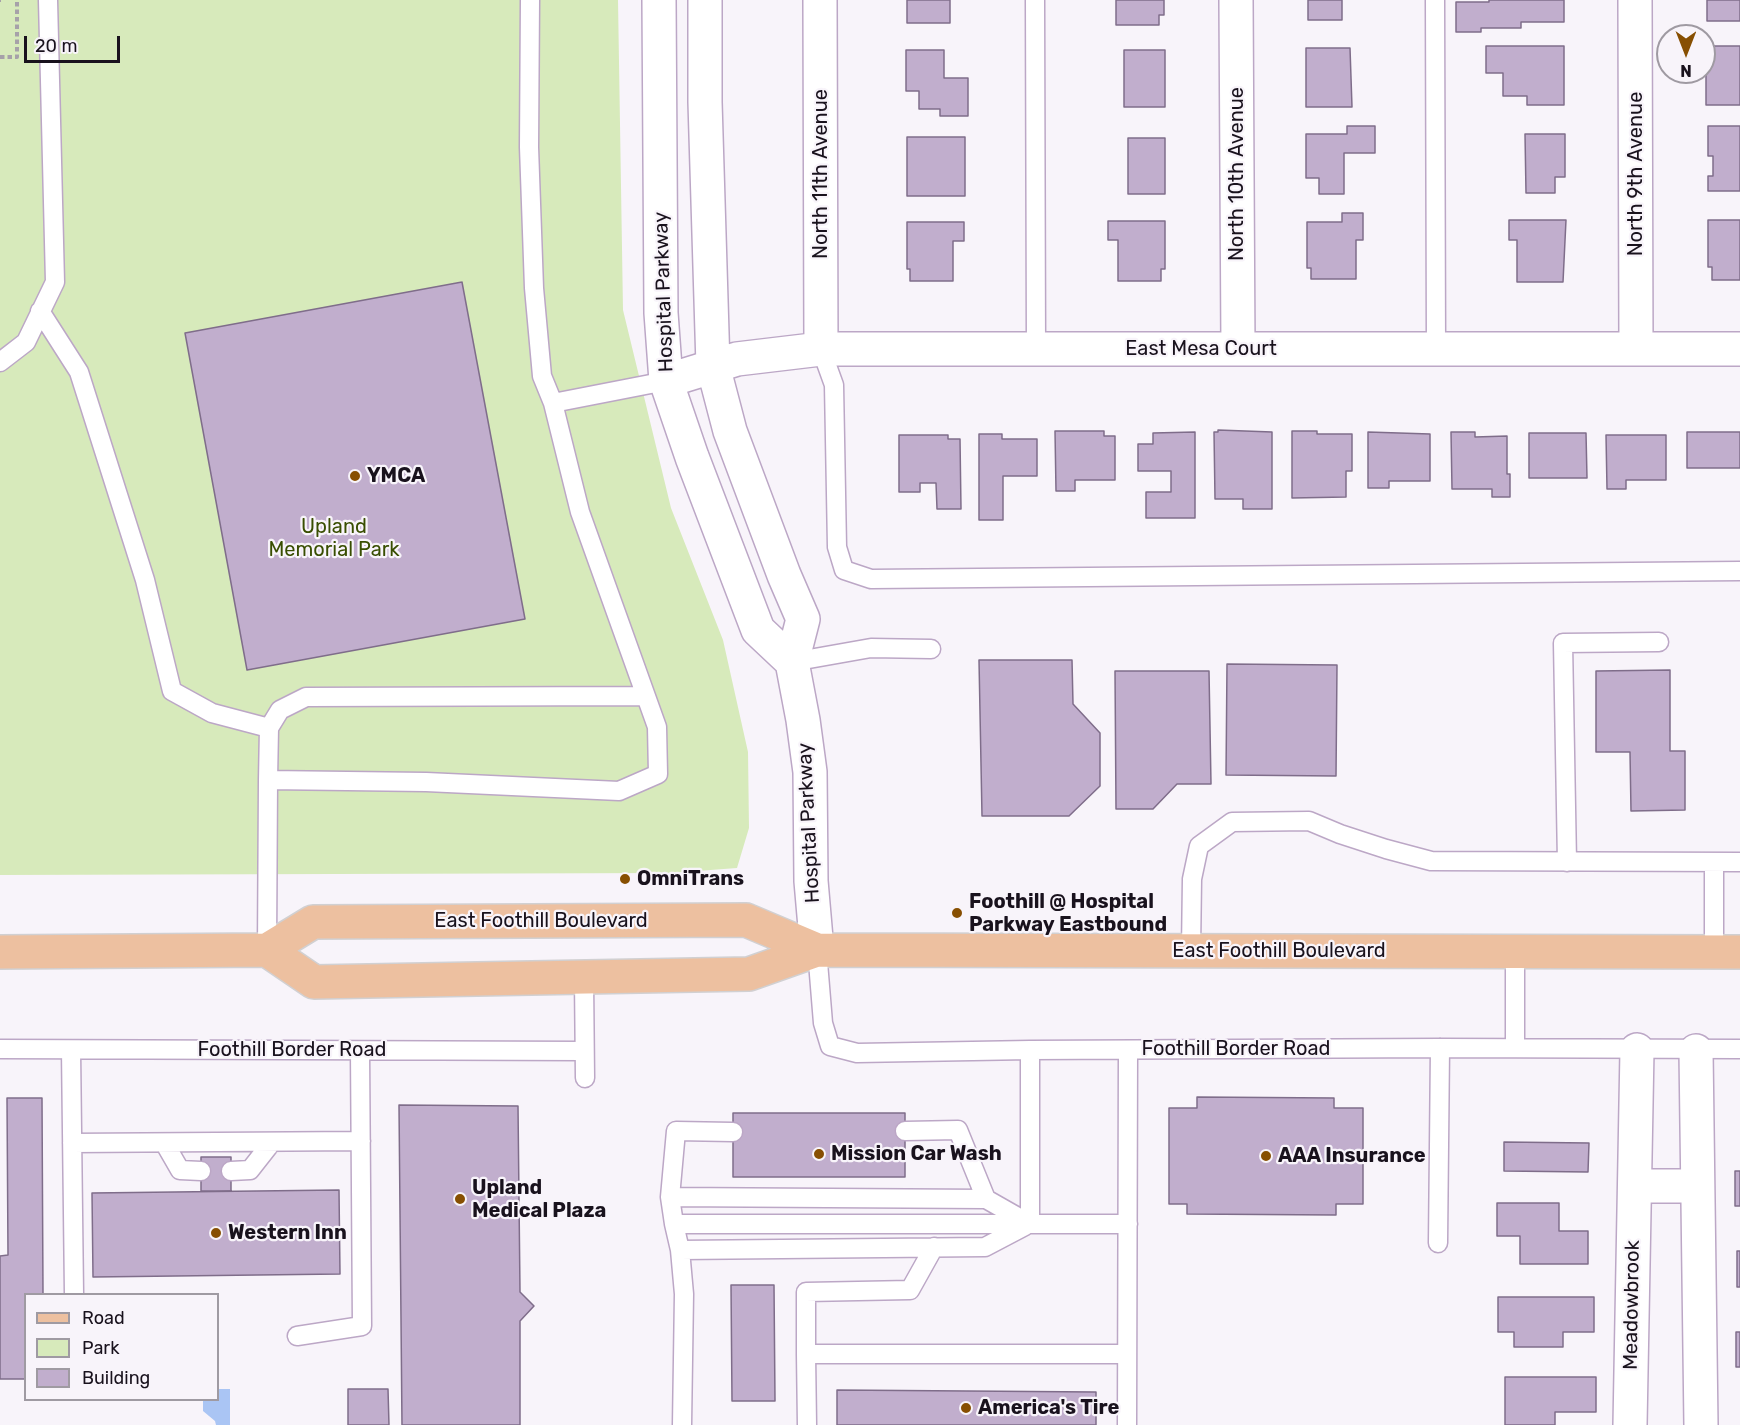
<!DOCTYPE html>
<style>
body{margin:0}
#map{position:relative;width:1740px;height:1425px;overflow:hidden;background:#f8f4fa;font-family:Rubik,sans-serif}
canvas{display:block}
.legend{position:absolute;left:24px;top:1293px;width:195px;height:108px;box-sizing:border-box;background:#f8f4fa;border:2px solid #9f9aa2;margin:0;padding:8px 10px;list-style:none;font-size:18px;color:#19121d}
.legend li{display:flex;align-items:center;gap:12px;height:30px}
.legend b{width:30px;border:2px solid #9f9aa2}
.north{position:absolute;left:1656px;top:24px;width:60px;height:60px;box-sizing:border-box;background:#f8f4fa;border:2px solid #9f9aa2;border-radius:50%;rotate:180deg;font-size:16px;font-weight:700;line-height:24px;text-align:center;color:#19121d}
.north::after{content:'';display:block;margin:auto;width:21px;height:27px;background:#874f02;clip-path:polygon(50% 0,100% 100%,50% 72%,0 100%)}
.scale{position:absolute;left:24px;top:36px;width:96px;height:27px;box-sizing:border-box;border:3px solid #19121d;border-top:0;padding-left:8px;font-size:18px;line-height:21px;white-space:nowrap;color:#19121d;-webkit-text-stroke:4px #f8f4fa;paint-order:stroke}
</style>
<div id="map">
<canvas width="1740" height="1425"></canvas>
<ul class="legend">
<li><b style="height:8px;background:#edc0a0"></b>Road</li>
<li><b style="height:16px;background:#d7eabb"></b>Park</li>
<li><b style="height:16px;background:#c1aecd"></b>Building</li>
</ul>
<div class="north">N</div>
<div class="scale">20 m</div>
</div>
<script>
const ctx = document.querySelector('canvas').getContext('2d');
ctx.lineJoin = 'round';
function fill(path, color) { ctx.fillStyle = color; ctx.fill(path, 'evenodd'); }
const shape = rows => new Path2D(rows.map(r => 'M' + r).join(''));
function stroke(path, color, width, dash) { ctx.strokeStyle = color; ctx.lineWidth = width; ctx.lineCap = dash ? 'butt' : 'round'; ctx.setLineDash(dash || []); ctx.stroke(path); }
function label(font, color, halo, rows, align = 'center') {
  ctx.font = font + ' Rubik,sans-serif'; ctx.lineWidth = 4.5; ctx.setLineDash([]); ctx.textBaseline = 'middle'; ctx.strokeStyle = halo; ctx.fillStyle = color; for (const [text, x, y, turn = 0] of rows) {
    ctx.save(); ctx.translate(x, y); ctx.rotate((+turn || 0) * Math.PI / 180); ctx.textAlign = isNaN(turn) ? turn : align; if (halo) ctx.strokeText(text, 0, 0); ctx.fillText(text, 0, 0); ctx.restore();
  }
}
const green = shape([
 [0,0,618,0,623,310,671,508,723,640,748,752,749,828,737,868,671,873,0,875]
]);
const water = shape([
 [218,1389,230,1389,230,1425,216,1425,215,1421,203,1411,203,1400,218,1400]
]);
const building = shape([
 [907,0,950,0,950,23,907,23,907,0],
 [1116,0,1164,0,1164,15,1159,15,1159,25,1116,25,1116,0],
 [1308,0,1342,0,1342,20,1308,20,1308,0],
 [1489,0,1564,0,1564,22,1521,22,1521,28,1481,28,1481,32,1456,32,1456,2,1489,2,1489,0],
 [1707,0,1740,0,1740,21,1707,21,1707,0],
 [1486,46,1564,46,1564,105,1527,105,1527,96,1503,96,1503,73,1486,73,1486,46],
 [1706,46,1740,46,1740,105,1706,105,1706,46],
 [1306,48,1350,48,1352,107,1306,107,1306,48],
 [906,50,944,50,944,78,968,78,968,116,940,116,940,109,919,109,919,91,906,91,906,50],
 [1124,50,1165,50,1165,107,1124,107,1124,50],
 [1347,126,1375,126,1375,153,1344,153,1344,194,1319,194,1319,178,1306,178,1306,134,1347,134,1347,126],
 [1708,126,1740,126,1740,191,1708,191,1708,176,1713,176,1713,156,1708,156,1708,126],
 [1525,134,1565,134,1565,177,1555,177,1555,193,1526,193,1525,134],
 [907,137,965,137,965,196,907,196,907,137],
 [1128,138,1165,138,1165,194,1128,194,1128,138],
 [1342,213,1363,213,1363,240,1356,240,1356,279,1311,279,1311,268,1307,268,1307,222,1342,222,1342,213],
 [1509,220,1566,220,1563,282,1517,282,1517,240,1509,240,1509,220],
 [1708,220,1740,220,1740,280,1712,280,1712,267,1708,267,1708,220],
 [1108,221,1165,221,1165,269,1161,269,1161,281,1118,281,1118,240,1108,240,1108,221],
 [907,222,964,222,964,241,953,241,953,281,910,281,910,269,907,269,907,222],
 [462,282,525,619,247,670,185,333,462,282],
 [1218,430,1272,432,1272,509,1243,509,1243,499,1215,499,1214,432,1218,432,1218,430],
 [1055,431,1104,431,1104,436,1115,436,1115,480,1075,480,1075,491,1056,491,1055,431],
 [1292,431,1317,431,1317,434,1352,434,1352,471,1346,471,1346,497,1292,498,1292,431],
 [1195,432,1195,518,1146,518,1146,492,1171,492,1171,471,1138,471,1138,444,1153,444,1153,433,1195,432],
 [1368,432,1430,434,1430,481,1389,481,1389,488,1368,488,1368,432],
 [1451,432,1475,432,1475,437,1507,436,1507,474,1510,474,1510,497,1492,497,1492,489,1452,489,1451,432],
 [1687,432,1740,432,1740,468,1687,468,1687,432],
 [1529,433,1586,433,1587,478,1529,478,1529,433],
 [979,434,1002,434,1002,439,1037,439,1037,476,1003,476,1003,520,979,520,979,434],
 [899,435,948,435,948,439,960,439,961,509,937,509,936,483,920,483,920,492,899,492,899,435],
 [1606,435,1666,435,1666,480,1626,480,1626,489,1607,489,1606,435],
 [979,660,1072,660,1073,704,1100,733,1100,786,1069,816,982,816,979,660],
 [1227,664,1337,665,1336,776,1226,775,1227,664],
 [1670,670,1670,751,1685,751,1685,810,1631,811,1630,752,1596,752,1596,671,1670,670],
 [1115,671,1209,671,1211,784,1177,784,1153,809,1116,809,1115,671],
 [1197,1097,1334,1098,1334,1108,1363,1108,1363,1204,1336,1204,1336,1215,1187,1214,1187,1204,1169,1204,1169,1108,1197,1108,1197,1097],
 [7,1098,42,1098,43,1294,26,1294,26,1379,0,1379,0,1256,8,1255,7,1098],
 [399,1105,518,1106,520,1292,534,1306,520,1321,520,1425,402,1425,399,1105],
 [733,1113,905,1113,905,1177,733,1177,733,1113],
 [1504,1142,1589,1143,1588,1172,1504,1171,1504,1142],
 [201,1157,231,1157,231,1191,201,1191,201,1157],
 [1735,1171,1740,1171,1740,1206,1735,1206,1735,1171],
 [339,1190,340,1274,93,1277,92,1193,339,1190],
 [1497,1203,1559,1203,1559,1231,1588,1231,1588,1264,1520,1264,1520,1236,1497,1236,1497,1203],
 [1737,1251,1740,1251,1740,1287,1737,1287,1737,1251],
 [731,1285,774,1285,775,1401,732,1401,731,1285],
 [1498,1297,1594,1297,1594,1332,1563,1332,1563,1347,1514,1347,1514,1332,1498,1332,1498,1297],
 [1736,1332,1740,1332,1740,1367,1736,1367,1736,1332],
 [1505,1377,1596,1377,1596,1412,1555,1412,1555,1425,1505,1425,1505,1377],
 [348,1389,388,1389,389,1425,348,1425,348,1389],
 [837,1390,1096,1392,1096,1425,837,1425,837,1390]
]);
const path = shape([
 [0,0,1,0],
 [0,57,17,57,17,0]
]);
const service = shape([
 [530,0,529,147,534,288,542,376,553,403],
 [1035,0,1036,349],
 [1435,0,1436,350],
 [40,311,79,372,145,580,172,691,212,713,269,728],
 [821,349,834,385,837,547,844,570,871,579,1740,571],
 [0,362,26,342,55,282,48,0],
 [792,662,871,648,931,649],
 [268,780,269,728,280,710,306,697,645,696],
 [1567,862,1563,643,1659,642],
 [1714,862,1714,952],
 [267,950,268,780,426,782,619,791,658,774,657,727,580,512,553,403,666,381],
 [817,950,823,1023,830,1046,857,1053,1030,1050,1440,1048,1740,1049],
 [1191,950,1192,879,1199,846,1232,822,1309,821,1340,834,1386,849,1431,861,1740,862],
 [1515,952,1515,1048],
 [584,979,585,1078],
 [0,1049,584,1051],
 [71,1050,74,1294],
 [1030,1050,1030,1224],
 [905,1131,958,1130,986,1199],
 [72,1143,361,1141],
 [165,1144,180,1170,201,1171],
 [231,1171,250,1170,272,1142],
 [670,1197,676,1131,733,1132],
 [674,1224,1128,1224],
 [1438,1243,1440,1048],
 [680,1250,985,1247,1025,1226],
 [297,1336,362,1326,360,1051],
 [806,1354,806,1292,910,1290,934,1247],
 [682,1425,684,1294,680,1250,674,1224,670,1197,986,1199,1030,1224],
 [807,1425,806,1354,1127,1354],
 [1127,1425,1128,1050]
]);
const minor = shape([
 [659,0,661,313,666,381,692,457,758,630,792,662],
 [705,0,705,102,713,366,730,431,784,575,803,619,792,662,803,720,810,772,811,881,817,950],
 [820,0,821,349],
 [1236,0,1238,348],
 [1635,0,1636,348],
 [666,381,737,359,821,349,1740,349],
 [1696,1051,1701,1425],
 [1635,1186,1697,1186],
 [1630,1425,1637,1050]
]);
const primary = shape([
 [267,950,314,982,749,974,817,950,1740,952],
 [0,952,267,950,313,922,746,920,817,950]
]);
const markers = [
 [355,476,6,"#874f02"],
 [625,879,6,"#874f02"],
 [957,913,6,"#874f02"],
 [819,1154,6,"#874f02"],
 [1266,1156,6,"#874f02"],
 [460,1199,6,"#874f02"],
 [216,1233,6,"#874f02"],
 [966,1408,6,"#874f02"]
];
const streetNames = [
 ["North 11th Avenue",821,174,-90],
 ["North 10th Avenue",1237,174,-90],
 ["North 9th Avenue",1636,174,-90],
 ["Hospital Parkway",664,292,-92],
 ["East Mesa Court",1201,349],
 ["Hospital Parkway",809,823,-93],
 ["East Foothill Boulevard",541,921],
 ["East Foothill Boulevard",1279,951],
 ["Foothill Border Road",1236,1049],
 ["Foothill Border Road",292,1050],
 ["Meadowbrook",1632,1305,-89]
];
const poiNames = [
 ["YMCA",367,476],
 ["OmniTrans",637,879],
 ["Foothill @ Hospital",969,902],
 ["Parkway Eastbound",969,925],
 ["Mission Car Wash",831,1154],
 ["AAA Insurance",1278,1156],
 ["Upland",472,1188],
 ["Medical Plaza",472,1211],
 ["Western Inn",228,1233],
 ["America's Tire",978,1408]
];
const parkNames = [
 ["Upland",334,527],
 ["Memorial Park",334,550]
];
fill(green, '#d7eabb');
fill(water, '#aac5f4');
fill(building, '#c1aecd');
stroke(building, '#7f6d8a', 1.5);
stroke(service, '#bca7c6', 21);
stroke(minor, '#bca7c6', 36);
stroke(primary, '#d1d0d2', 36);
stroke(path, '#a6a1a9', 4, [4.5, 3]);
stroke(service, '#fff', 18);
stroke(minor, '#fff', 33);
stroke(primary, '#edc0a0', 33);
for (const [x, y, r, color] of markers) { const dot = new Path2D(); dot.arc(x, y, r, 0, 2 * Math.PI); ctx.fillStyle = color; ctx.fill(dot); stroke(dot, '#f8f4fa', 2); }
label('20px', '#19121d', '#f8f4fa', streetNames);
label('bold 20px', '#19121d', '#f8f4fa', poiNames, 'left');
label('20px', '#394e02', '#f8f4fa', parkNames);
</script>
